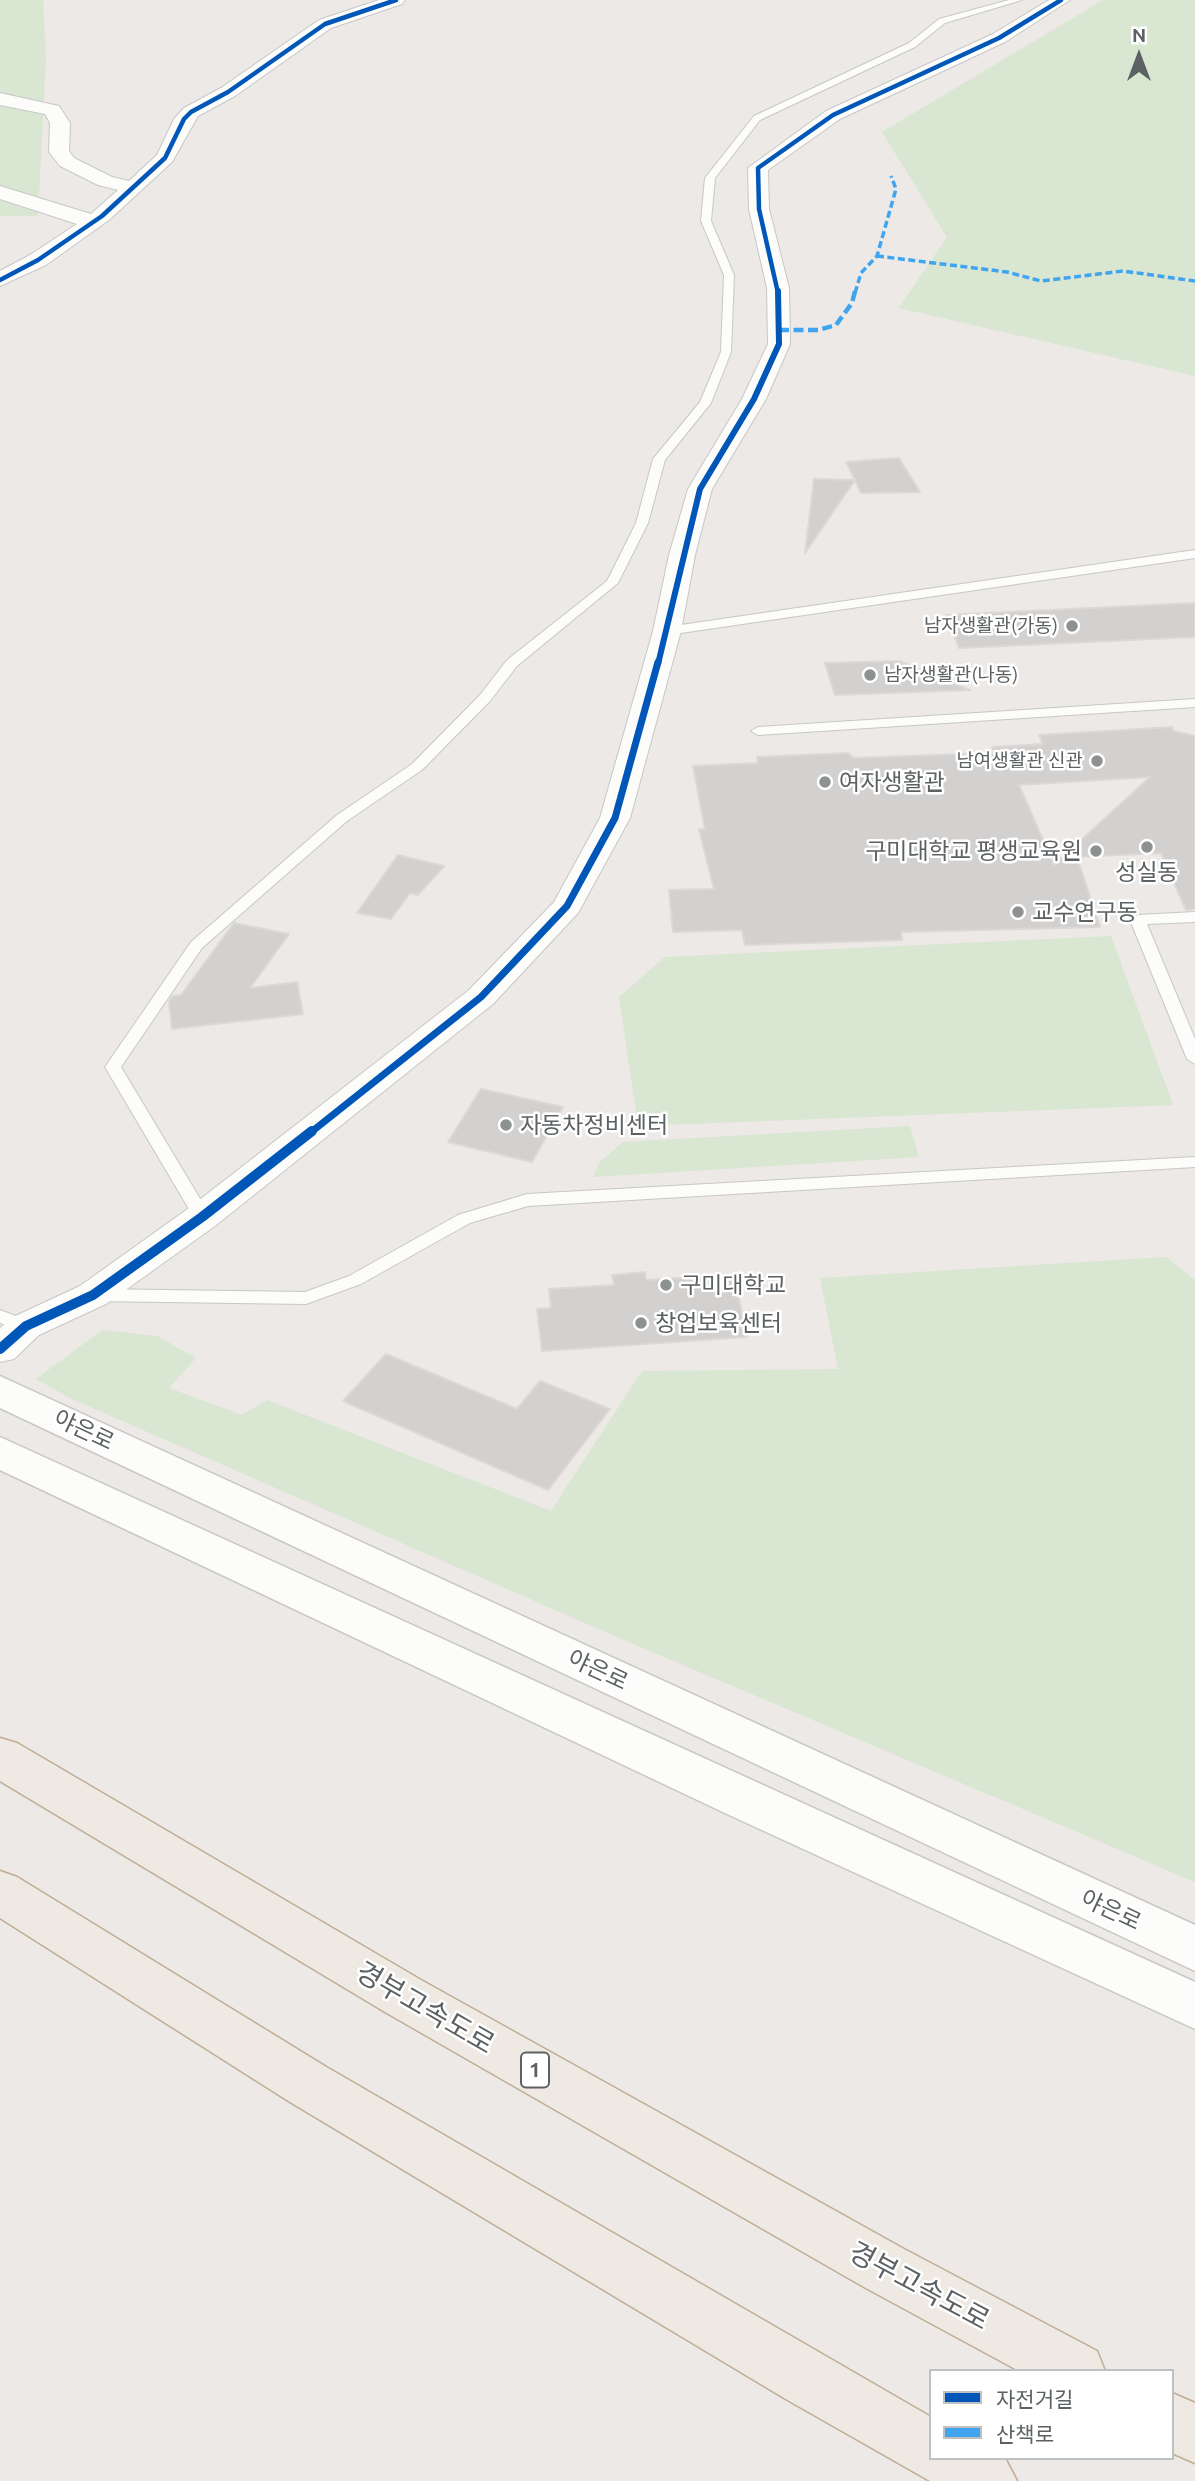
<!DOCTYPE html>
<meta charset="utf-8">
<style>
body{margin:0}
#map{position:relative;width:1195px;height:2481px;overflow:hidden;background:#ece9e6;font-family:Ubuntu,"Noto Sans KR",sans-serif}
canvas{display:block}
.legend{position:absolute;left:929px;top:2369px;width:245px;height:91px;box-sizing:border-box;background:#fff;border:2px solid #bec0c1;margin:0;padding:9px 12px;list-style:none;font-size:21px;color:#5c6164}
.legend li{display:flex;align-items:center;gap:14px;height:35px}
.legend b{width:35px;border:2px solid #bec0c1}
.north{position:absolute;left:1104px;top:21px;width:70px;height:70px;-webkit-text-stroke:5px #fff;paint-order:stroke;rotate:0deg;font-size:19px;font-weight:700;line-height:28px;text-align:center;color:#5c6164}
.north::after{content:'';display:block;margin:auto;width:24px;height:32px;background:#5c6164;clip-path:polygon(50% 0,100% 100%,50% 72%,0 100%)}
</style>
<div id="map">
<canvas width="1195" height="2481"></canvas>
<ul class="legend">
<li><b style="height:9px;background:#0057b8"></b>자전거길</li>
<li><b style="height:9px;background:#40a5ee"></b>산책로</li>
</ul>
<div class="north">N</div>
</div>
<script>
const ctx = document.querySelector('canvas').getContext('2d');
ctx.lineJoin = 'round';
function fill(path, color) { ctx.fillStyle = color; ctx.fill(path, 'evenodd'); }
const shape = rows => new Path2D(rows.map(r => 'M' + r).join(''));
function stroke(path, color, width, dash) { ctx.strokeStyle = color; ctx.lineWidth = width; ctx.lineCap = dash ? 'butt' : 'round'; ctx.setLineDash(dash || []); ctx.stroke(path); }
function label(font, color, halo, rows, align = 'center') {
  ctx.font = font + ' Ubuntu,"Noto Sans KR",sans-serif'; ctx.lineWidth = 5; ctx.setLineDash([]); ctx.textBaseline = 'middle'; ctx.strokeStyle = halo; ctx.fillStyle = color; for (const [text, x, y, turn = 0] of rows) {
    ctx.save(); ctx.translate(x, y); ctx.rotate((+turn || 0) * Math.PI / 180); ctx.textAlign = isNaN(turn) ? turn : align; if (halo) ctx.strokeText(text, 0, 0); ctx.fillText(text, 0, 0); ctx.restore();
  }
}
const green = shape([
 [0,0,43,0,46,59,38,216,0,216],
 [1103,0,1195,0,1195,376,899,308,947,237,882,132],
 [1111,936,1173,1105,638,1126,619,997,665,957],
 [910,1126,919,1157,593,1177,600,1162,623,1142],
 [1166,1257,1195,1280,1195,1882,617,1637,72,1399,36,1379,102,1330,157,1336,196,1358,169,1388,242,1415,267,1400,551,1511,642,1371,838,1369,820,1278]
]);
const building = shape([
 [899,458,920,492,861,493,855,480,805,553,814,479,855,480,846,462,899,458],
 [1195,603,1195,637,959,648,946,615,1195,603],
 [899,661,970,690,835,695,825,663,899,661],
 [1172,727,1174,731,1195,736,1195,909,1186,910,1161,853,1077,857,1100,927,901,932,902,940,745,945,742,930,673,932,669,890,714,889,699,829,705,829,693,766,758,763,757,757,848,753,853,758,995,753,992,747,1043,744,1039,735,1172,727],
 [1150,777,1054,865,1019,785,1150,777],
 [398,855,444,866,418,895,410,893,391,919,357,913,398,855],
 [234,923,289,934,250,988,297,982,303,1014,172,1029,169,1002,172,996,181,995,234,923],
 [481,1089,563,1107,532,1162,448,1142,481,1089],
 [645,1272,646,1280,734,1275,747,1337,542,1351,537,1309,551,1308,549,1289,614,1285,612,1275,645,1272],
 [386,1354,517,1409,540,1381,610,1409,548,1490,343,1401,386,1354]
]);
const lane = shape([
 [1009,0,1022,0,945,23,915,47,760,120,715,178,711,221,734,275,731,352,711,403,665,460,648,523,618,583,517,666,490,701,422,770,347,821,202,948,121,1067,211,1217,202,1223,196,1221,105,1067,191,942,337,815,412,764,480,695,507,660,607,581,636,523,653,459,700,402,721,352,724,275,701,221,705,178,754,116,909,43,939,19,1009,0],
 [1195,550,1195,558,667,635,661,631,667,627,1195,550],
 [1195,699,1195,707,758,735,751,731,758,727,1195,699],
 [1195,912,1195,922,1147,924,1195,1039,1195,1064,1187,1059,1130,920,1138,915,1195,912],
 [1195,1157,1195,1167,528,1206,470,1223,361,1284,306,1304,94,1301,85,1295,94,1289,305,1292,349,1276,458,1215,527,1194,1195,1157],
 [0,1310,32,1322,35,1326,26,1332,0,1323,0,1310]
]);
const street = shape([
 [379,0,405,0,402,4,331,28,235,96,198,116,172,162,109,220,46,265,0,286,0,271,30,255,77,224,0,199,0,186,91,214,118,190,98,185,60,166,49,152,50,123,45,114,0,105,0,93,59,106,70,123,69,151,74,158,112,177,129,181,157,155,174,119,184,108,221,88,319,20,379,0],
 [1049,0,1070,0,1005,42,840,119,768,170,769,209,789,288,790,344,766,399,712,489,695,555,681,631,630,818,578,913,493,1004,215,1226,106,1304,39,1335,14,1359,0,1362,0,1328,13,1317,80,1286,189,1208,469,990,554,902,600,818,653,631,669,555,688,489,742,399,768,344,767,288,749,209,748,168,826,111,993,34,1049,0]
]);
const secondary = shape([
 [0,1376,1195,1925,1195,1971,0,1408,0,1376],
 [0,1437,1195,1982,1195,2029,727,1814,0,1470,0,1437]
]);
const highway = shape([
 [0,1738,17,1743,421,1980,904,2249,1097,2351,1105,2371,1019,2371,864,2287,385,2012,0,1781,0,1738],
 [0,1871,17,1877,328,2068,931,2417,931,2458,1005,2458,1017,2481,930,2481,784,2398,290,2102,0,1918,0,1871],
 [1172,2393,1195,2403,1195,2463,1172,2453,1172,2393]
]);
const quietFar1 = shape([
 [877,256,1007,272,1041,281,1123,271,1195,281],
 [855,293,861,273,877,256,896,189,891,176]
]);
const quiet = shape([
 [779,330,818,330,836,325,852,303,855,291]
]);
const cyclewayFar3 = shape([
 [0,280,38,260,102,216,165,158,184,119,191,112,228,92,325,24,396,0],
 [778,293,759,209,758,168,833,115,999,38,1061,0]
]);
const cyclewayFar2 = shape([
 [658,664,700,489,754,399,779,344,778,291]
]);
const cyclewayFar1 = shape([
 [310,1133,481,997,567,906,615,818,658,662]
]);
const cycleway = shape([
 [0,1349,26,1326,93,1295,202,1217,312,1131]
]);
const markers = [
 [1072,626,7,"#8e9192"],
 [870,675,7,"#8e9192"],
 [1097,761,7,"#8e9192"],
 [825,782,7,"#8e9192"],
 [1147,847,7,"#8e9192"],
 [1096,851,7,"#8e9192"],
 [1018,912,7,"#8e9192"],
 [506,1125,7,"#8e9192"],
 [666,1285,7,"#8e9192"],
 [641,1323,7,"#8e9192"]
];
const farPoinames = [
 ["남자생활관(가동)",1058,626],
 ["남자생활관(나동)",884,675,"left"],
 ["남여생활관 신관",1083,761]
];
const shields = [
 [535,2070,28]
];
const shieldNames = [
 ["1",535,2070]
];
const poiNames = [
 ["여자생활관",839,782],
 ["구미대학교 평생교육원",1082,851,"right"],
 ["성실동",1147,872,"center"],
 ["교수연구동",1032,912],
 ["자동차정비센터",520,1125],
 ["구미대학교",680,1285],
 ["창업보육센터",655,1323]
];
const streetNames = [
 ["야은로",84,1430,25],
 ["야은로",598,1670,25],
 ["야은로",1111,1910,25]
];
const nearStreetnames = [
 ["경부고속도로",425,2008,30],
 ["경부고속도로",919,2286,28]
];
fill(green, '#d8e6d2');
fill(building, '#d3d1d0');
stroke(building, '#dbd8d6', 2);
stroke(lane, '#c7c7c7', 2);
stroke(street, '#c7c7c7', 2);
stroke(secondary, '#c7c7c7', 3);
stroke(highway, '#c1ac96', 3);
fill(lane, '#fcfcfb');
fill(street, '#fcfcfb');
fill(secondary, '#fcfcfb');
fill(highway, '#eee9e2');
stroke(quietFar1, '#40a5ee', 3.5, [7, 3.5]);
stroke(quiet, '#40a5ee', 4.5, [10, 4.5]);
stroke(cyclewayFar3, '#0057b8', 4.5);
stroke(cyclewayFar2, '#0057b8', 6);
stroke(cyclewayFar1, '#0057b8', 7);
stroke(cycleway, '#0057b8', 10);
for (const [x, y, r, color] of markers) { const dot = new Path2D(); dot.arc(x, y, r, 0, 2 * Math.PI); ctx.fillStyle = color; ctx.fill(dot); stroke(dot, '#fff', 2.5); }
label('19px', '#5c6164', '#fff', farPoinames, 'right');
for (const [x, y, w] of shields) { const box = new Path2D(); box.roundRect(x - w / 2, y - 17.5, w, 35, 5); ctx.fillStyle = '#fff'; ctx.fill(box); stroke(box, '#5c6164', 2); }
label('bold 21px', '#5c6164', null, shieldNames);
label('23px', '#5c6164', '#fff', poiNames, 'left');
label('23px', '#5c6164', '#fff', streetNames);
label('28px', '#5c6164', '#fff', nearStreetnames);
</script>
